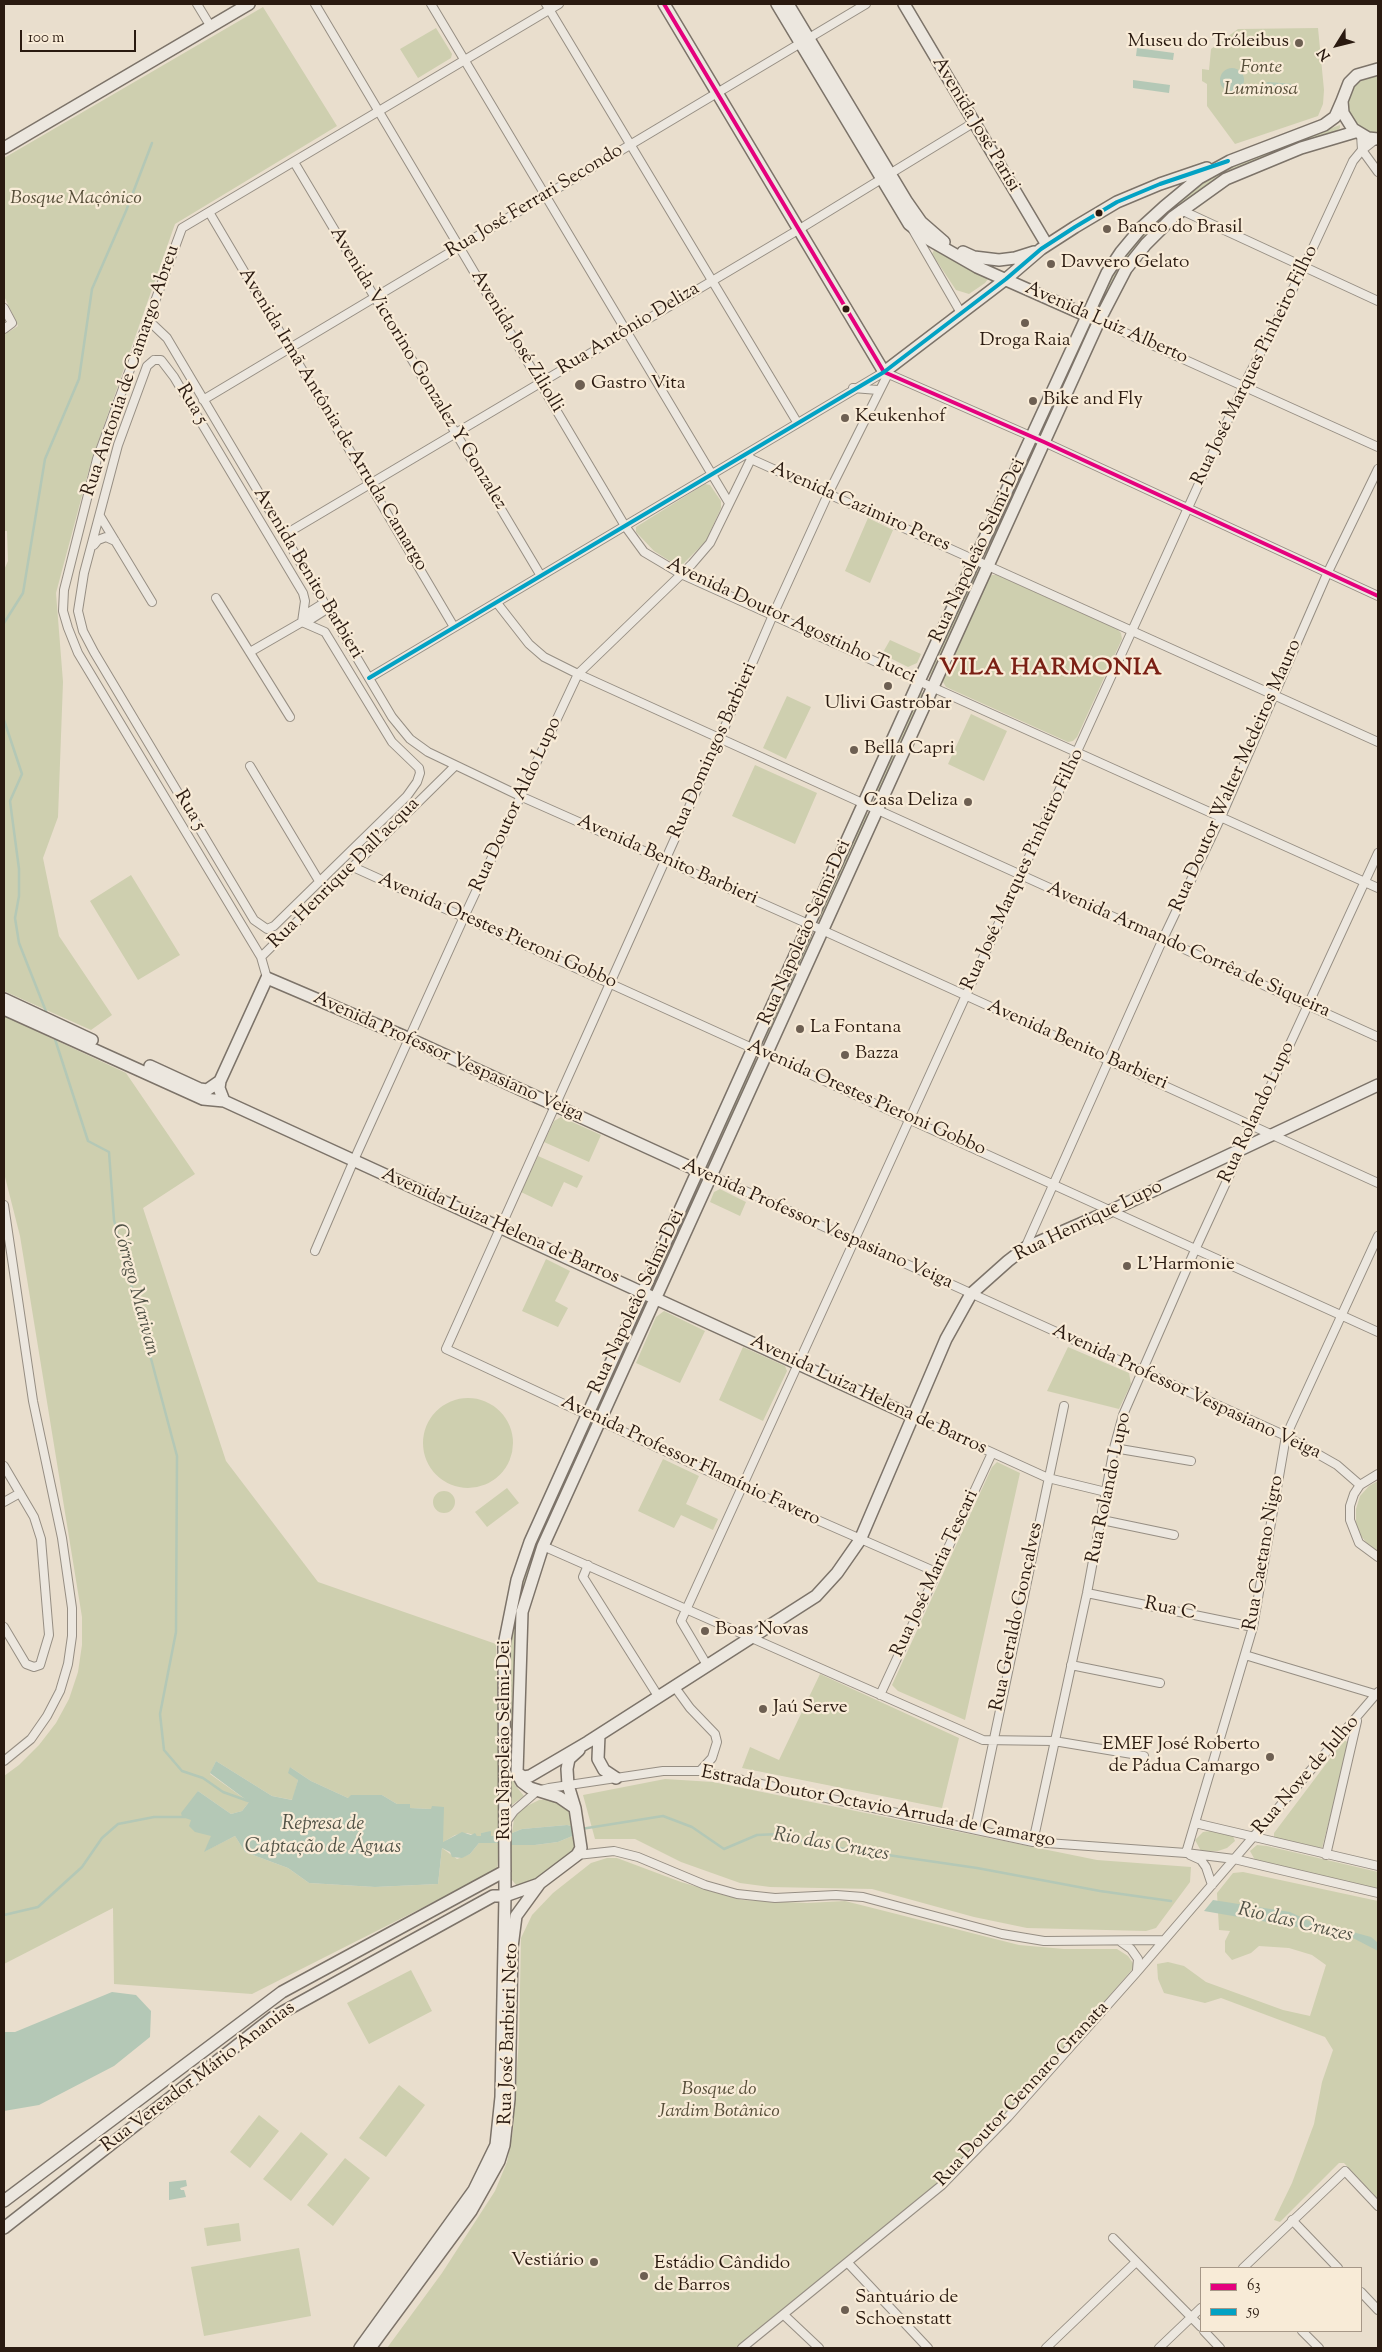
<!DOCTYPE html>
<meta charset="utf-8">
<style>
body{margin:0}
#map{position:relative;width:1382px;height:2352px;overflow:hidden;background:#e9decd;font-family:"Sorts Mill Goudy",serif}
canvas{display:block}
.frame{position:absolute;inset:0;border:5px solid #2a1a10;pointer-events:none}
.legend{position:absolute;left:1200px;top:2267px;width:162px;height:65px;box-sizing:border-box;background:#f8ebd7;border:1px solid #a69787;margin:0;padding:6px 9px;list-style:none;font-size:15px;color:#2a1a10}
.legend li{display:flex;align-items:center;gap:10px;height:25px}
.legend b{width:25px;border:1px solid #a69787}
.north{position:absolute;left:1312px;top:20px;width:50px;height:50px;-webkit-text-stroke:4px #f8ebd7;paint-order:stroke;rotate:234deg;font-size:14px;font-weight:700;line-height:20px;text-align:center;color:#2a1a10}
.north::after{content:'';display:block;margin:auto;width:18px;height:22px;background:#2a1a10;clip-path:polygon(50% 0,100% 100%,50% 72%,0 100%)}
.scale{position:absolute;left:20px;top:30px;width:116px;height:22px;box-sizing:border-box;border:2px solid #2a1a10;border-top:0;padding-left:6px;font-size:15px;line-height:18px;white-space:nowrap;color:#2a1a10;-webkit-text-stroke:4px #f8ebd7;paint-order:stroke}
</style>
<div id="map">
<canvas width="1382" height="2352"></canvas>
<div class="frame"></div>
<ul class="legend">
<li><b style="height:6px;background:#e5007d"></b>63</li>
<li><b style="height:6px;background:#02a2c4"></b>59</li>
</ul>
<div class="north">N</div>
<div class="scale">100 m</div>
</div>
<script>
const ctx = document.querySelector('canvas').getContext('2d');
ctx.lineJoin = 'round';
function fill(path, color) { ctx.fillStyle = color; ctx.fill(path, 'evenodd'); }
const shape = rows => new Path2D(rows.map(r => 'M' + r).join(''));
function stroke(path, color, width, dash) { ctx.strokeStyle = color; ctx.lineWidth = width; ctx.lineCap = dash ? 'butt' : 'round'; ctx.setLineDash(dash || []); ctx.stroke(path); }
function label(font, color, halo, rows, align = 'center') {
  ctx.font = font + ' "Sorts Mill Goudy",serif'; ctx.lineWidth = 4.5; ctx.setLineDash([]); ctx.textBaseline = 'middle'; ctx.strokeStyle = halo; ctx.fillStyle = color; for (const [text, x, y, turn = 0] of rows) {
    ctx.save(); ctx.translate(x, y); ctx.rotate((+turn || 0) * Math.PI / 180); ctx.textAlign = isNaN(turn) ? turn : align; if (halo) ctx.strokeText(text, 0, 0); ctx.fillText(text, 0, 0); ctx.restore();
  }
}
const green = shape([
 [263,7,337,126,175,224,91,462,56,593,63,682,58,817,43,858,59,936,112,1015,91,1030,4,991,4,570,8,561,7,531,4,531,4,335,18,326,4,296,4,158],
 [436,28,452,54,451,58,418,78,400,49],
 [1318,28,1324,90,1323,104,1318,116,1235,144,1207,106,1207,84,1202,81,1202,69,1209,70,1211,49,1238,29],
 [1374,76,1378,77,1377,133,1366,131,1357,126,1350,117,1347,106,1349,95,1355,85,1364,79],
 [1340,125,1340,128,1336,131,1219,178,1170,213,1100,308,1096,309,1116,263,1144,232,1190,191,1217,173,1266,151],
 [935,248,986,274,988,279,985,283,969,294,956,290,932,254],
 [1029,450,1032,451,1012,497,1012,503,988,554,985,554,984,552],
 [705,484,710,485,721,501,721,508,706,541,683,564,676,565,654,551,636,532,636,527],
 [868,518,893,530,870,583,845,571],
 [976,570,979,575,931,676,929,671],
 [992,575,997,575,1117,629,1121,633,1122,639,1077,737,1073,741,1068,742,946,687,943,682,943,677,987,578],
 [890,640,921,654,917,663,908,667,882,654],
 [920,692,924,694,876,799,873,794],
 [787,696,811,707,786,759,763,748],
 [971,714,1007,731,984,781,948,764],
 [755,765,817,793,795,844,732,816],
 [867,814,869,818,823,920,819,921,817,917,863,816],
 [131,875,180,955,138,980,90,901],
 [811,935,813,940,768,1040,765,1042,762,1038,808,938],
 [4,1016,126,1073,195,1174,143,1208,226,1461,318,1582,496,1644,501,1835,491,1836,491,1832,481,1833,482,1836,477,1836,467,1833,455,1835,442,1843,443,1807,431,1809,410,1808,410,1804,397,1804,382,1795,348,1798,311,1781,290,1767,298,1780,293,1800,272,1796,216,1761,210,1774,249,1802,242,1811,231,1814,198,1791,191,1820,212,1836,205,1851,235,1836,245,1852,288,1868,309,1883,375,1887,438,1884,442,1848,457,1859,470,1854,479,1843,500,1843,497,1870,252,1994,114,1984,113,1908,4,1964,4,1776,19,1765,39,1745,56,1723,69,1699,78,1672,82,1645,82,1617,20,1236,4,1173],
 [755,1058,757,1065,711,1164,709,1164,707,1161],
 [561,1117,601,1135,589,1162,544,1142,554,1121],
 [538,1156,583,1176,577,1188,564,1182,552,1207,521,1192],
 [700,1181,702,1183,656,1286,653,1287,652,1285,698,1182],
 [720,1189,746,1202,740,1216,710,1202,714,1192],
 [546,1259,570,1271,555,1301,568,1308,558,1327,522,1311],
 [643,1303,646,1306,602,1407,598,1411,595,1410],
 [664,1311,705,1331,680,1383,636,1363,656,1317],
 [743,1347,785,1366,787,1371,763,1421,719,1400],
 [1068,1347,1129,1373,1131,1384,1119,1409,1047,1391],
 '423 1443a45 45 0 1 1 90 0a45 45 0 1 1-90 0Z',
 [588,1425,590,1430,520,1606,515,1640,512,1772,515,1785,524,1796,509,1807,509,1640,522,1575],
 [663,1459,699,1476,686,1504,718,1519,713,1530,681,1515,674,1528,638,1511],
 [997,1462,1020,1473,965,1720,898,1691,892,1685,992,1467],
 [1378,1481,1378,1551,1370,1547,1361,1536,1356,1523,1356,1509,1360,1496,1369,1486],
 [507,1488,519,1503,487,1527,475,1512],
 '433 1502a11 11 0 1 1 22 0a11 11 0 1 1-22 0Z',
 [820,1674,959,1738,942,1808,742,1768,750,1747,779,1760],
 [1344,1740,1349,1743,1322,1848,1274,1838,1274,1833],
 [665,1779,713,1782,1097,1860,1191,1867,1190,1882,1156,1928,1146,1931,1027,1928,974,1917,872,1889,770,1887,740,1883,681,1862,635,1839,595,1839,583,1795],
 [553,1799,564,1806,572,1815,576,1827,567,1825,522,1829,512,1833,514,1819,521,1809,539,1800],
 [1210,1831,1233,1836,1235,1841,1227,1848,1218,1851,1201,1851,1195,1840,1203,1832],
 [577,1834,579,1847,566,1863,525,1888,517,1886,512,1880,511,1845,535,1845,558,1842],
 [1257,1845,1267,1846,1378,1872,1378,1889,1255,1860,1250,1851],
 [607,1858,617,1858,681,1882,742,1900,807,1903,845,1901,1019,1945,1064,1949,1117,1949,1128,1956,1135,1966,999,2125,949,2176,742,2348,387,2348,442,2273,495,2191,507,2162,513,2131,519,2038,521,1938,532,1915,553,1893,591,1863],
 [1243,1872,1378,1901,1378,2199,1344,2163,1339,2163,1280,2222,1274,2220,1292,2183,1314,2124,1322,2082,1333,2050,1325,2037,1221,1998,1205,2003,1164,1993,1158,1979,1157,1964,1168,1962,1184,1966,1206,1982,1283,2010,1310,2016,1326,1965,1312,1955,1289,1948,1259,1946,1251,1953,1232,1960,1225,1952,1225,1941,1230,1931,1219,1930,1217,1893,1233,1873],
 [411,1970,432,2011,369,2044,347,2003],
 [399,2085,425,2105,386,2157,359,2138],
 [259,2115,279,2131,250,2168,230,2152],
 [301,2132,328,2154,291,2201,263,2179],
 [345,2158,370,2178,333,2226,307,2205],
 [239,2223,241,2241,207,2246,204,2228],
 [299,2248,311,2316,204,2336,191,2267]
]);
const water = shape([
 [1137,48,1174,53,1173,60,1136,56],
 '1220 80a12 12 0 1 1 24 0a12 12 0 1 1-24 0Z',
 [1133,80,1170,85,1169,93,1133,88],
 [1268,82,1293,84,1297,87,1297,92,1293,94,1269,92,1265,88,1264,84],
 [216,1761,272,1796,292,1800,298,1780,288,1773,290,1767,311,1781,348,1798,351,1795,382,1795,397,1804,410,1804,410,1808,431,1809,432,1806,444,1807,443,1842,462,1832,471,1835,475,1833,477,1836,481,1836,481,1833,491,1831,491,1836,501,1835,500,1843,479,1843,470,1854,462,1858,452,1857,450,1852,442,1848,438,1884,375,1887,309,1883,288,1868,245,1852,235,1836,204,1852,211,1836,195,1832,189,1826,191,1820,182,1817,181,1813,198,1791,231,1814,242,1811,249,1802,210,1773],
 [567,1825,576,1827,577,1834,558,1842,535,1845,511,1845,512,1833,522,1829],
 [1213,1900,1290,1912,1330,1931,1349,1931,1371,1937,1378,1943,1378,1951,1351,1937,1349,1940,1334,1938,1314,1930,1204,1911],
 [112,1992,136,1995,151,2011,150,2037,114,2066,39,2105,4,2111,4,2032,15,2032],
 [186,2180,187,2186,180,2188,181,2190,184,2190,186,2197,169,2200,169,2182]
]);
const stream = shape([
 [4,623,23,593,45,459,79,379,92,289,126,211,152,143],
 [4,720,22,774,10,801,19,869,19,896,15,918,19,943,47,1014],
 [54,1036,88,1141,109,1152,114,1220,177,1456,176,1632,160,1714,164,1750,182,1771,203,1778,223,1792,251,1802],
 [581,1829,663,1816,692,1827,724,1849,757,1835,779,1834,812,1844,977,1868,1100,1891,1171,1901],
 [4,1915,38,1907,82,1867,102,1838,118,1824,154,1817,185,1817]
]);
const street = shape([
 [197,4,211,27],
 [315,4,625,526,644,552,681,574,1378,888],
 [431,4,729,503],
 [546,4,797,422],
 [1361,135,1362,150,1378,172],
 [294,162,541,576],
 [1181,210,1378,301],
 [209,212,454,627],
 [913,230,961,313],
 [4,308,12,323,4,329],
 [148,320,167,338,392,717,410,739,428,752,520,796,822,930,1378,1183],
 [1099,321,1378,447],
 [154,360,161,360,174,377,303,593,305,601,302,622,325,632,392,742,419,768,420,773,417,782,407,796,274,926,267,929,254,920,94,652,83,631,78,611,84,573,118,445,147,366,154,360],
 [888,374,829,492,773,615,720,738,446,1349,742,1487,936,1572],
 [853,388,878,390],
 [203,400,866,4],
 [751,459,1378,742],
 [100,516,152,602],
 [284,535,798,230,973,123],
 [94,545,98,540,106,537,115,541],
 [216,598,290,717],
 [497,603,529,644,544,657,578,674,1378,1037],
 [303,616,324,603],
 [305,623,327,609],
 [250,652,302,622],
 [369,678,884,372,1044,442,1378,596],
 [250,766,319,881],
 [353,867,1378,1332],
 [261,957,78,653,68,628,63,611,64,590,97,459,182,228,559,4],
 [267,978,261,957,455,766],
 [712,1176,1286,1436,1337,1465,1360,1485],
 [4,1205,33,1401,62,1538,72,1608,72,1636,68,1664,60,1691,47,1716,31,1739,4,1761],
 [1025,1248,1162,941,1221,817,1327,574,1378,469],
 [315,1251,354,1160,464,917,578,674,692,564,710,543,751,459,748,454],
 [914,1417,1048,1478,1106,1492],
 [1114,1448,1191,1461],
 [4,1466,34,1517,41,1539,49,1635,40,1665,34,1667,26,1664,4,1627],
 [1378,1474,1360,1485,1354,1494,1350,1506,1350,1520,1359,1543,1378,1557],
 [4,1502,20,1493],
 [1102,1520,1174,1535],
 [543,1546,983,1740,1054,1741,1144,1756],
 [588,1565,583,1577,658,1696],
 [1087,1593,1253,1627],
 [1245,1655,1378,1695],
 [707,1665,681,1621,1243,387,1304,267,1353,161,1362,150,1376,139],
 [1071,1665,1160,1683],
 [674,1686,690,1708,715,1734,717,1742,712,1758,700,1771],
 [880,1695,992,1453],
 [506,1822,514,1811,537,1791,549,1788,663,1771,700,1771,1033,1842,1186,1853,1234,1859,1378,1893],
 [1195,1823,1378,1866],
 [975,1829,1064,1406],
 [1033,1842,1087,1593,1114,1448,1123,1415,1195,1250,1378,853],
 [1186,1853,1253,1627,1286,1436,1378,1236],
 [577,1855,614,1851,638,1857,705,1885,737,1894,775,1898,836,1895,863,1897,1002,1934,1044,1941,1163,1940],
 [1190,1855,1201,1860,1206,1867,1212,1885],
 [1326,1855,1357,1721],
 [1121,1942,1131,1949,1138,1959,1137,1970],
 [1292,2220,1338,2268],
 [1113,2238,1201,2327],
 [848,2263,928,2348],
 [1243,2268,1345,2171,1378,2206],
 [1361,2292,1378,2310],
 [784,2315,819,2348],
 [1204,2331,1220,2348],
 [1302,2331,1319,2348],
 [742,2348,942,2185,1008,2117,1136,1973,1378,1692],
 [1046,2348,1136,2262],
 [1159,2348,1201,2308]
]);
const secondary = shape([
 [664,4,884,372,1006,279,1041,249,1075,227,1117,202,1160,184,1207,168],
 [777,4,909,224,928,239,977,267,1092,318],
 [788,4,907,202,921,222,944,242],
 [904,4,1047,245],
 [1378,69,1357,75,1349,83,1342,101,1343,113,1353,129,1368,138,1378,139],
 [4,148,249,4],
 [963,252,974,257,999,260,1015,258,1034,252],
 [4,999,92,1040],
 [4,1009,203,1099,224,1101,914,1417],
 [150,1066,200,1089,207,1090,220,1081],
 [224,1101,219,1088,220,1081,267,978,410,1039,703,1173],
 [599,1735,598,1759,604,1770,616,1778],
 [517,1773,524,1777,530,1776,588,1742,816,1596,837,1573,860,1540,946,1339,971,1294,1008,1261,1025,1248,1110,1211,1378,1085],
 [575,1808,568,1785,567,1769,569,1759,579,1750],
 [4,2201,282,1992,505,1871],
 [4,2228,272,2018,493,1896,505,1896,539,1884],
 [360,2348,474,2190,496,2145,501,2097,505,1896,504,1645,517,1580,530,1542,919,681,1107,273,1121,252,1141,228,1164,207,1199,178,1230,161,1324,125,1335,117,1342,101],
 [370,2348,471,2211,499,2161,504,2145,509,2099,512,1947,516,1916,540,1883,577,1855,581,1848,575,1808,559,1797,530,1788,522,1782,517,1773,522,1612,543,1546,1099,321,1126,269,1146,244,1173,217,1226,179,1301,148,1355,132]
]);
const bus1 = shape([
 [664,4,884,372,1044,442,1378,596]
]);
const bus2 = shape([
 [369,678,884,372,1006,279,1041,249,1075,227,1117,202,1160,184,1228,161]
]);
const markers = [
 [1299,43,5,"#6d5f52"],
 [1099,213,4.5,"#2a1a10"],
 [1107,229,5,"#6d5f52"],
 [1051,264,5,"#6d5f52"],
 [846,309,4.5,"#2a1a10"],
 [1025,323,5,"#6d5f52"],
 [580,385,6,"#6d5f52"],
 [1033,401,5,"#6d5f52"],
 [845,418,5,"#6d5f52"],
 [888,686,5,"#6d5f52"],
 [854,750,5,"#6d5f52"],
 [968,802,5,"#6d5f52"],
 [800,1029,5,"#6d5f52"],
 [845,1055,5,"#6d5f52"],
 [1127,1266,5,"#6d5f52"],
 [705,1631,5,"#6d5f52"],
 [763,1709,5,"#6d5f52"],
 [1270,1757,5,"#6d5f52"],
 [594,2262,5,"#6d5f52"],
 [644,2276,5,"#6d5f52"],
 [845,2310,5,"#6d5f52"]
];
const poiNames = [
 ["Museu do Tróleibus",1289,43,"right"],
 ["Banco do Brasil",1117,229],
 ["Davvero Gelato",1061,264],
 ["Droga Raia",1025,342,"center"],
 ["Gastro Vita",591,385],
 ["Bike and Fly",1043,401],
 ["Keukenhof",855,418],
 ["Ulivi Gastrobar",888,705,"center"],
 ["Bella Capri",864,750],
 ["Casa Deliza",958,802,"right"],
 ["La Fontana",810,1029],
 ["Bazza",855,1055],
 ["L'Harmonie",1137,1266],
 ["Boas Novas",715,1631],
 ["Jaú Serve",773,1709],
 ["EMEF José Roberto",1260,1746,"right"],
 ["de Pádua Camargo",1260,1768,"right"],
 ["Vestiário",584,2262,"right"],
 ["Estádio Cândido",654,2265],
 ["de Barros",654,2287],
 ["Santuário de",855,2299],
 ["Schoenstatt",855,2321]
];
const parkNames = [
 ["Fonte",1261,69],
 ["Luminosa",1261,91],
 ["Bosque Maçônico",76,200],
 ["Bosque do",719,2091],
 ["Jardim Botânico",719,2113]
];
const streetNames = [
 ["Avenida José Parisi",975,125,59],
 ["Rua José Ferrari Secondo",535,202,-31],
 ["Avenida Luiz Alberto",1106,324,24],
 ["Rua Antônio Deliza",629,330,-31],
 ["Avenida José Ziliolli",516,342,59],
 ["Rua José Marques Pinheiro Filho",1256,366,-64],
 ["Avenida Victorino Gonzalez Y Gonzalez",417,369,59],
 ["Rua Antonia de Camargo Abreu",132,371,-71],
 ["Rua 5",191,405,59],
 ["Avenida Irmã Antônia de Arruda Camargo",332,420,59],
 ["Avenida Cazimiro Peres",860,508,24],
 ["Rua Napoleão Selmi-Dei",979,551,-65],
 ["Avenida Benito Barbieri",307,574,59],
 ["Avenida Doutor Agostinho Tucci",791,622,25],
 ["Rua Domingos Barbieri",714,751,-66],
 ["Rua Doutor Walter Medeiros Mauro",1237,776,-66],
 ["Rua Doutor Aldo Lupo",517,805,-65],
 ["Rua 5",189,811,59],
 ["Avenida Benito Barbieri",667,861,24],
 ["Rua José Marques Pinheiro Filho",1024,870,-65],
 ["Rua Henrique Dall'acqua",345,874,-45],
 ["Avenida Orestes Pieroni Gobbo",497,932,24],
 ["Rua Napoleão Selmi-Dei",806,933,-66],
 ["Avenida Armando Corrêa de Siqueira",1188,951,24],
 ["Avenida Benito Barbieri",1077,1046,24],
 ["Avenida Professor Vespasiano Veiga",448,1058,24],
 ["Avenida Orestes Pieroni Gobbo",866,1099,24],
 ["Rua Rolando Lupo",1258,1113,-65],
 ["Rua Henrique Lupo",1089,1222,-26],
 ["Avenida Professor Vespasiano Veiga",817,1225,24],
 ["Avenida Luiza Helena de Barros",500,1227,24],
 ["Rua Napoleão Selmi-Dei",638,1302,-65],
 ["Avenida Professor Vespasiano Veiga",1186,1393,25],
 ["Avenida Luiza Helena de Barros",868,1396,25],
 ["Avenida Professor Flamínio Favero",690,1462,25],
 ["Rua Rolando Lupo",1110,1488,-78],
 ["Rua Caetano Nigro",1265,1553,-80],
 ["Rua José Maria Tescari",936,1574,-65],
 ["Rua C",1170,1610,12],
 ["Rua Geraldo Gonçalves",1018,1617,-78],
 ["Rua Napoleão Selmi-Dei",506,1740,-90],
 ["Rua Nove de Julho",1307,1776,-49],
 ["Estrada Doutor Octavio Arruda de Camargo",878,1808,11],
 ["Rua José Barbieri Neto",510,2034,-88],
 ["Rua Vereador Mário Ananias",199,2078,-37],
 ["Rua Doutor Gennaro Granata",1023,2095,-47]
];
const waterNames = [
 ["Córrego Marivan",134,1290,75],
 ["Represa de",323,1826],
 ["Captação de Águas",323,1849],
 ["Rio das Cruzes",831,1846,10],
 ["Rio das Cruzes",1295,1924,13]
];
const districtNames = [
 ["VILA HARMONIA",1051,670]
];
fill(green, '#cecfaf');
fill(water, '#b4c8b6');
stroke(stream, '#b4c8b6', 2.5);
stroke(street, '#968e83', 10);
stroke(secondary, '#7c7369', 14);
stroke(street, '#ece7df', 8);
stroke(secondary, '#ece7df', 11);
stroke(bus1, '#e5007d', 4);
stroke(bus2, '#02a2c4', 4);
for (const [x, y, r, color] of markers) { const dot = new Path2D(); dot.arc(x, y, r, 0, 2 * Math.PI); ctx.fillStyle = color; ctx.fill(dot); stroke(dot, '#f8ebd7', 2); }
label('19px', '#2a1a10', '#f8ebd7', poiNames, 'left');
label('italic 19px', '#554d38', '#f8ebd7', parkNames);
label('19px', '#2a1a10', '#f8ebd7', streetNames);
label('italic 20px', '#525347', '#f8ebd7', waterNames);
ctx.letterSpacing = '1px';
label('bold 24px', '#7a1f14', '#f8ebd7', districtNames);
ctx.letterSpacing = '0px';
</script>
